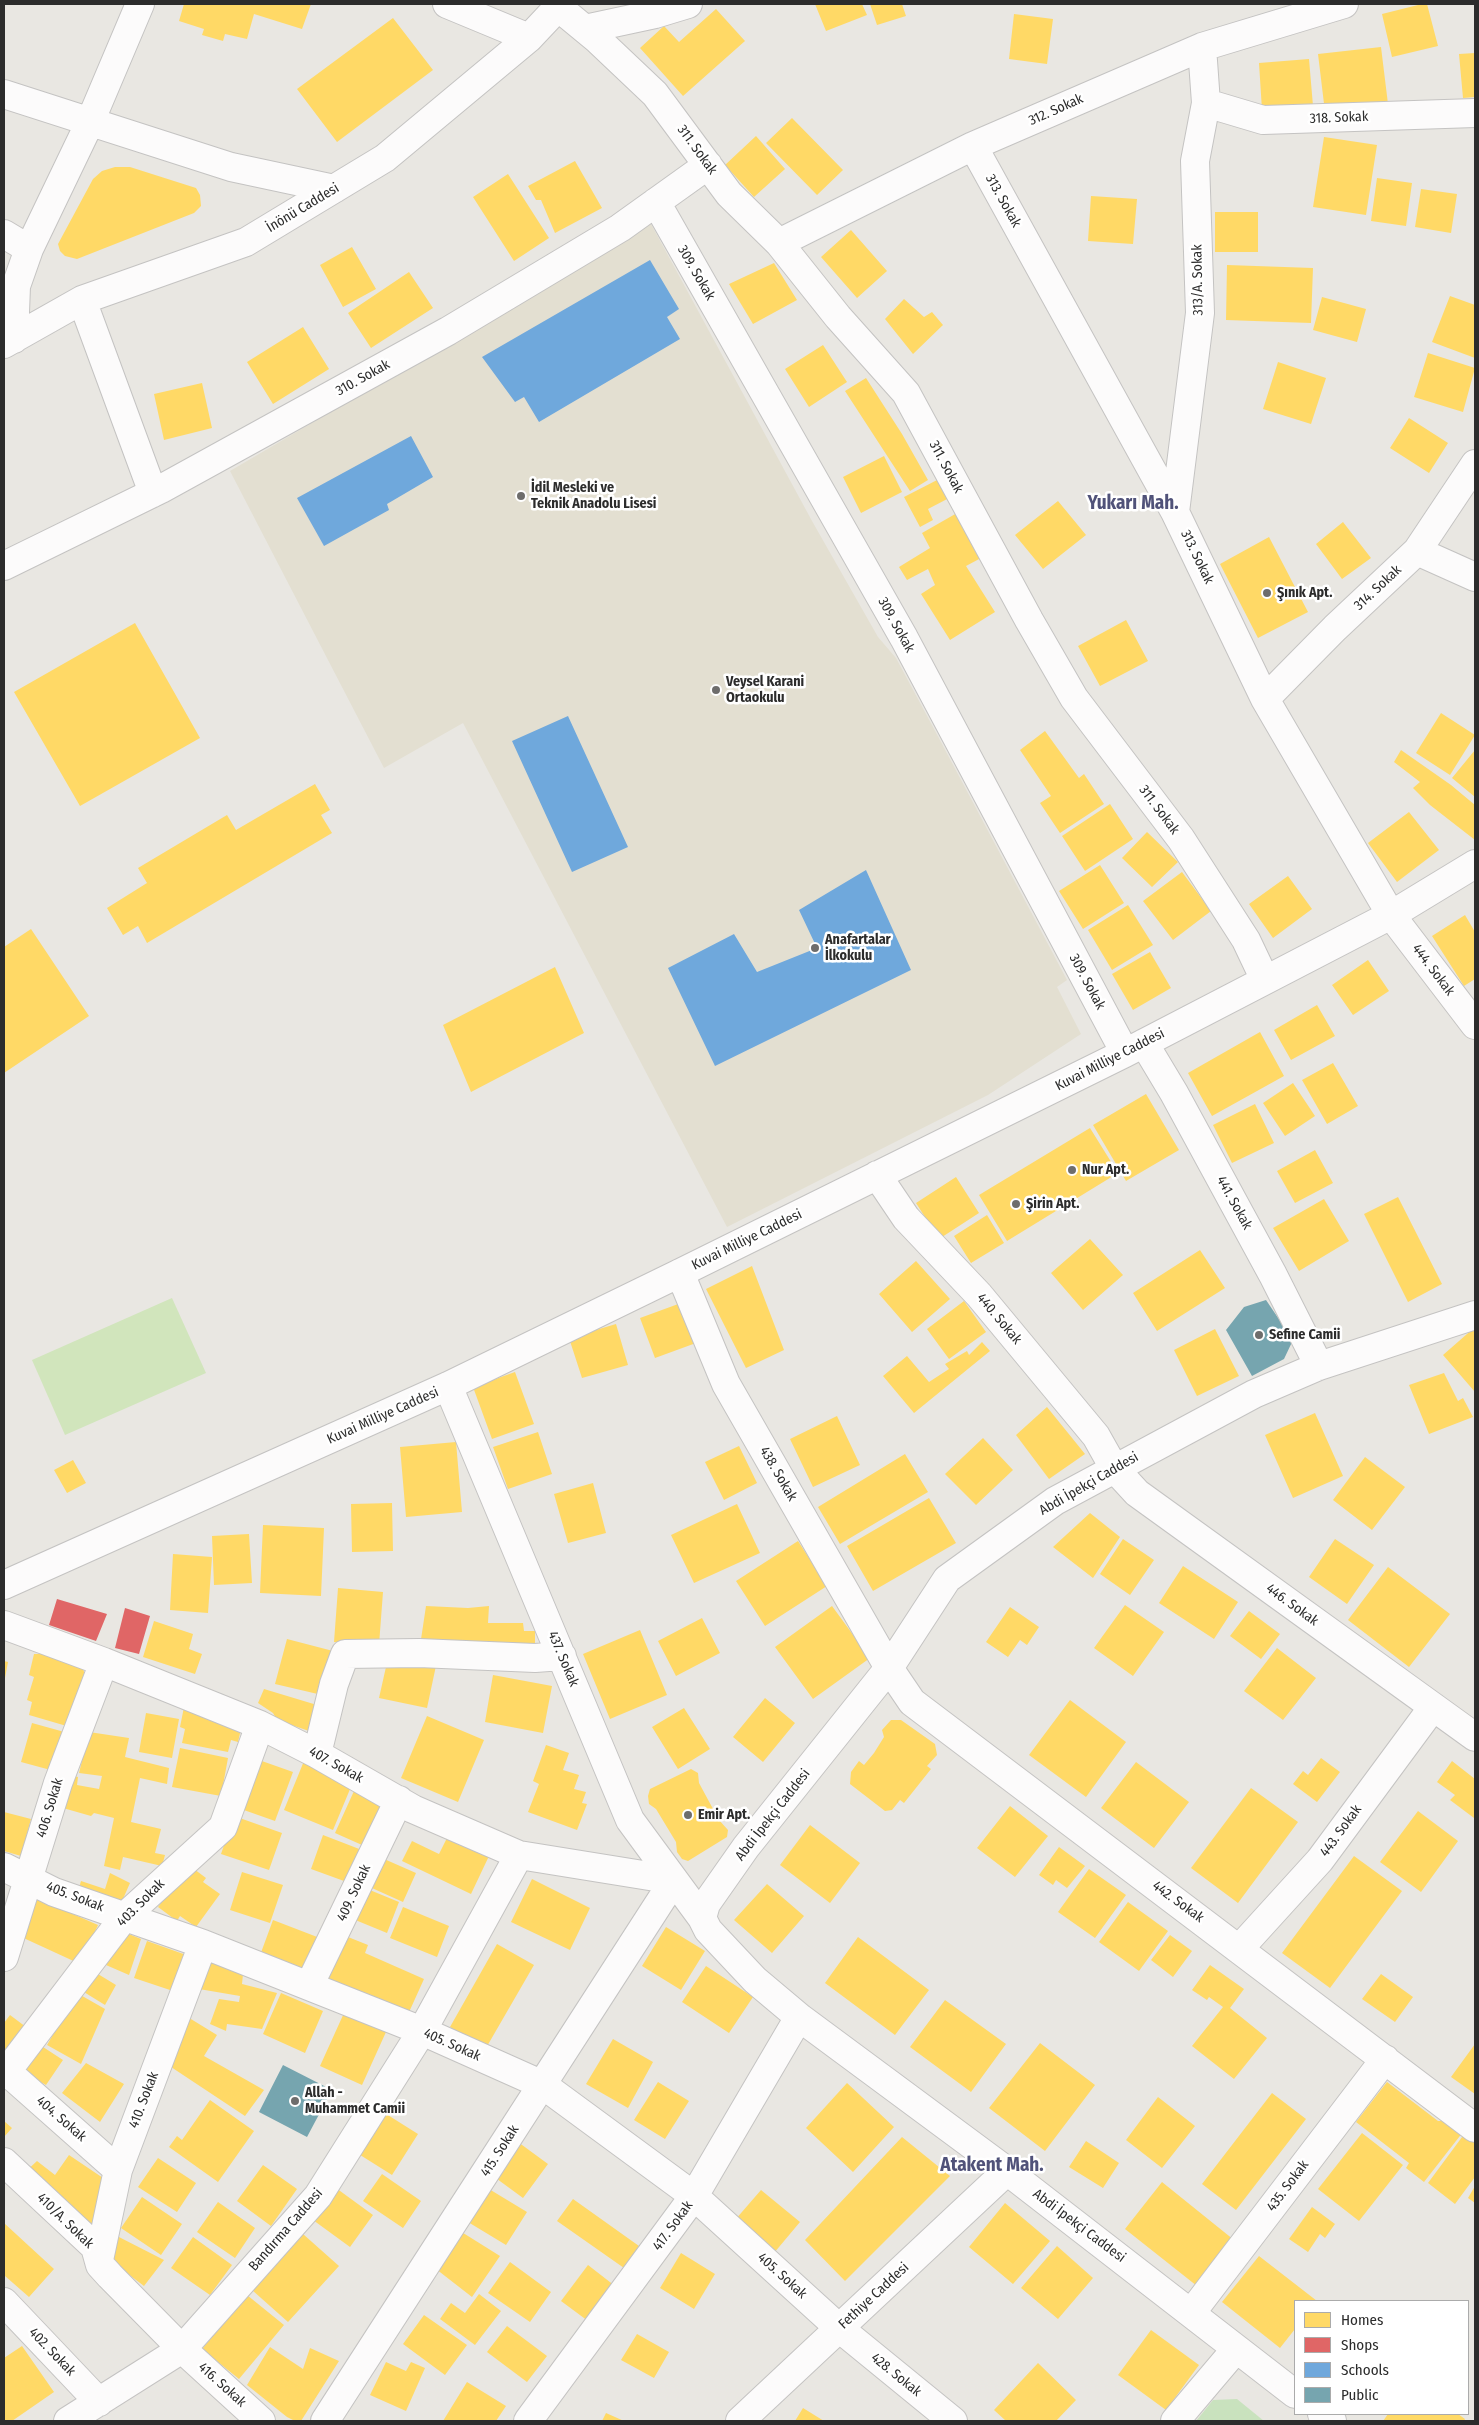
<!DOCTYPE html>
<meta charset="utf-8">
<style>
body{margin:0}
#map{position:relative;width:1479px;height:2425px;overflow:hidden;background:#e9e7e2;font-family:"Fira Sans Condensed",sans-serif}
canvas{display:block}
.frame{position:absolute;inset:0;border:5px solid #2c2c2c;pointer-events:none}
.legend{position:absolute;left:1294px;top:2300px;width:175px;height:115px;box-sizing:border-box;background:#fff;border:1px solid #ababab;margin:0;padding:6px 9px;list-style:none;font-size:15px;color:#2c2c2c}
.legend li{display:flex;align-items:center;gap:10px;height:25px}
.legend b{width:25px;border:1px solid #ababab}
</style>
<div id="map">
<canvas width="1479" height="2425"></canvas>
<div class="frame"></div>
<ul class="legend">
<li><b style="height:14px;background:#ffd966"></b>Homes</li>
<li><b style="height:14px;background:#e06666"></b>Shops</li>
<li><b style="height:14px;background:#6fa8dc"></b>Schools</li>
<li><b style="height:14px;background:#76a5af"></b>Public</li>
</ul>
</div>
<script>
const ctx = document.querySelector('canvas').getContext('2d');
ctx.lineJoin = 'round';
function fill(path, color) { ctx.fillStyle = color; ctx.fill(path, 'evenodd'); }
const shape = rows => new Path2D(rows.map(r => 'M' + r).join(''));
function stroke(path, color, width, dash) { ctx.strokeStyle = color; ctx.lineWidth = width; ctx.lineCap = dash ? 'butt' : 'round'; ctx.setLineDash(dash || []); ctx.stroke(path); }
function label(font, color, halo, rows, align = 'center') {
  ctx.font = font + ' "Fira Sans Condensed",sans-serif'; ctx.lineWidth = 5; ctx.setLineDash([]); ctx.textBaseline = 'middle'; ctx.strokeStyle = halo; ctx.fillStyle = color; for (const [text, x, y, turn = 0] of rows) {
    ctx.save(); ctx.translate(x, y); ctx.rotate((+turn || 0) * Math.PI / 180); ctx.textAlign = isNaN(turn) ? turn : align; if (halo) ctx.strokeText(text, 0, 0); ctx.fillText(text, 0, 0); ctx.restore();
  }
}
const education = shape([
 [651,224,812,521,878,637,896,658,933,727,1067,980,1057,987,1081,1034,988,1095,727,1227,463,723,384,768,230,471]
]);
const green = shape([
 [1237,2399,1264,2421,1196,2421,1213,2400]
]);
const pitch = shape([
 [172,1298,206,1373,65,1435,32,1360]
]);
const homes = shape([
 [184,4,311,4,302,29,254,14,247,39,225,34,223,41,202,35,204,29,179,21],
 [815,4,862,4,867,15,826,31],
 [870,4,902,4,906,16,877,25],
 [1422,4,1427,4,1438,46,1392,57,1382,14],
 [716,9,745,41,683,96,640,48,664,26,679,42],
 [1014,14,1053,19,1047,64,1009,59],
 [393,18,433,70,337,142,297,89],
 [1381,47,1388,104,1325,112,1318,54],
 [1475,53,1475,97,1463,98,1459,54],
 [1309,59,1313,106,1262,110,1259,63],
 [792,118,843,170,817,195,766,143],
 [756,136,785,169,754,197,725,165],
 [1324,137,1377,145,1366,215,1313,207],
 [575,161,602,208,555,233,541,200,536,200,528,186],
 [115,167,130,167,196,188,200,195,201,206,194,213,77,259,65,256,60,251,58,244,93,179,102,171],
 [508,174,549,238,514,261,473,197],
 [1377,178,1412,183,1406,226,1371,221],
 [1421,189,1457,194,1451,233,1415,227],
 [1091,196,1137,199,1133,244,1088,241],
 [1215,212,1258,212,1258,252,1215,252],
 [851,230,887,271,857,298,821,257],
 [352,247,376,289,343,307,320,265],
 [774,263,797,300,753,324,729,284],
 [1227,265,1313,268,1311,323,1226,320],
 [409,272,433,308,371,348,348,313],
 [1450,296,1475,305,1475,358,1432,342],
 [1322,297,1366,309,1357,342,1313,330],
 [904,299,924,317,932,312,943,325,913,354,885,319],
 [303,327,329,369,273,404,247,362],
 [823,345,847,382,809,407,785,369],
 [1428,353,1475,368,1463,412,1414,397],
 [1278,362,1326,378,1311,424,1263,409],
 [866,378,902,434,928,480,910,491,845,391],
 [202,383,212,428,164,440,154,394],
 [1409,418,1448,443,1429,473,1390,448],
 [884,456,902,492,861,513,843,477],
 [941,478,951,497,928,509,933,520,920,527,904,497],
 [1058,501,1086,535,1043,569,1015,535],
 [957,513,981,558,966,566,995,612,950,640,921,594,935,585,928,569,907,580,899,567,930,548,922,533],
 [1343,522,1371,558,1342,579,1316,544],
 [1269,537,1308,612,1258,638,1220,564],
 [1126,620,1148,661,1100,686,1078,646],
 [135,623,200,738,80,806,14,692],
 [1441,713,1475,735,1450,775,1416,753],
 [1045,731,1079,778,1084,774,1104,804,1060,833,1040,803,1051,796,1020,750],
 [1401,750,1451,785,1475,805,1475,840,1430,805,1413,788,1420,782,1394,762],
 [1475,750,1475,797,1452,778],
 [315,784,330,810,321,815,332,833,147,943,138,926,123,935,107,908,147,883,138,868,227,815,236,830],
 [1110,804,1133,839,1085,871,1062,836],
 [1409,812,1439,850,1397,882,1368,843],
 [1147,832,1178,862,1152,887,1122,858],
 [1100,865,1124,903,1083,929,1059,891],
 [1182,872,1211,911,1173,940,1143,901],
 [1288,876,1312,909,1273,938,1249,904],
 [1128,905,1153,945,1112,970,1088,930],
 [1465,915,1475,932,1475,979,1464,986,1432,936],
 [31,929,89,1016,4,1073,4,947],
 [1150,952,1171,988,1133,1010,1112,974],
 [1368,960,1389,991,1353,1015,1332,985],
 [555,967,584,1033,471,1092,443,1025],
 [1317,1005,1335,1036,1291,1060,1274,1030],
 [1260,1032,1284,1076,1212,1116,1188,1073],
 [1333,1063,1358,1106,1327,1124,1302,1080],
 [1293,1083,1315,1116,1285,1136,1263,1103],
 [1146,1094,1179,1150,1126,1181,1093,1125],
 [1255,1104,1274,1143,1232,1163,1213,1125],
 [1090,1128,1118,1173,1007,1241,979,1195],
 [1315,1150,1333,1183,1295,1203,1277,1171],
 [956,1177,979,1213,939,1239,916,1203],
 [1398,1197,1442,1284,1408,1302,1364,1214],
 [1324,1199,1349,1241,1299,1271,1273,1228],
 [987,1215,1004,1243,971,1263,954,1236],
 [1090,1239,1123,1275,1083,1310,1051,1273],
 [1200,1250,1225,1288,1157,1331,1133,1293],
 [916,1261,950,1299,912,1332,879,1294],
 [752,1266,784,1350,746,1368,706,1289],
 [964,1301,986,1332,949,1359,927,1329],
 [681,1303,696,1343,655,1358,640,1318],
 [616,1324,628,1365,582,1378,569,1338],
 [1475,1327,1475,1392,1443,1355],
 [1215,1329,1239,1376,1197,1396,1174,1350],
 [982,1342,990,1351,914,1413,883,1376,907,1356,929,1382,949,1369,945,1364,967,1351,969,1355],
 [515,1372,534,1424,492,1439,473,1387],
 [1444,1373,1458,1401,1463,1398,1473,1417,1429,1434,1409,1385],
 [1047,1407,1085,1454,1049,1479,1016,1435],
 [1315,1413,1343,1476,1293,1498,1265,1435],
 [837,1416,860,1465,813,1487,790,1439],
 [538,1432,552,1474,508,1489,493,1447],
 [983,1438,1013,1470,976,1505,945,1474],
 [456,1442,462,1512,406,1517,400,1447],
 [739,1446,757,1483,724,1500,705,1462],
 [905,1454,928,1492,840,1544,818,1507],
 [1365,1457,1405,1487,1372,1530,1333,1500],
 [73,1460,86,1483,67,1493,54,1470],
 [593,1483,606,1533,568,1543,554,1494],
 [929,1498,956,1543,873,1591,847,1546],
 [392,1503,393,1551,352,1552,351,1504],
 [737,1504,760,1553,694,1583,671,1535],
 [1090,1513,1120,1537,1093,1578,1053,1547],
 [263,1525,324,1528,321,1596,260,1593],
 [249,1534,252,1583,214,1585,212,1536],
 [1123,1539,1154,1560,1130,1595,1100,1574],
 [1335,1539,1374,1565,1347,1604,1309,1577],
 [798,1541,827,1586,765,1626,736,1581],
 [173,1554,212,1557,208,1613,170,1610],
 [1183,1566,1238,1602,1214,1639,1159,1603],
 [1388,1567,1450,1614,1409,1667,1348,1620],
 [338,1588,383,1592,379,1645,334,1642],
 [1125,1605,1164,1632,1133,1676,1094,1648],
 [426,1606,468,1608,489,1606,488,1623,523,1623,524,1631,535,1631,535,1646,420,1646],
 [832,1606,870,1658,813,1699,775,1647],
 [1010,1607,1039,1627,1027,1645,1020,1640,1008,1657,986,1642],
 [1249,1611,1280,1634,1261,1659,1230,1636],
 [702,1618,720,1653,676,1676,658,1641],
 [154,1621,193,1634,189,1649,202,1654,195,1674,143,1657],
 [640,1630,667,1695,610,1719,583,1654],
 [287,1639,333,1651,322,1695,275,1684],
 [1277,1648,1316,1678,1283,1720,1244,1691],
 [34,1654,43,1654,83,1668,84,1672,88,1674,70,1727,29,1715,32,1702,27,1700,34,1677,29,1675],
 [388,1658,437,1661,427,1708,379,1698],
 [4,1661,8,1662,5,1678,4,1678],
 [493,1675,552,1686,543,1733,485,1722],
 [264,1689,317,1705,309,1731,277,1720,273,1713,258,1703],
 [765,1698,795,1723,763,1762,733,1737],
 [1070,1700,1126,1742,1086,1797,1029,1755],
 [185,1702,242,1725,238,1742,231,1740,228,1752,182,1743,185,1729,180,1727],
 [684,1708,710,1749,678,1769,652,1727],
 [146,1713,179,1719,172,1758,139,1752],
 [427,1716,484,1740,458,1802,401,1778],
 [891,1720,901,1720,935,1744,937,1755,927,1766,931,1769,904,1803,900,1800,892,1810,885,1811,850,1784,851,1772,859,1761,864,1765,874,1753,884,1737,882,1730],
 [32,1723,68,1733,58,1772,21,1762],
 [89,1732,129,1738,125,1757,169,1768,167,1784,140,1778,131,1822,161,1829,155,1853,165,1855,162,1866,123,1857,120,1870,104,1866,114,1818,94,1813,91,1816,56,1806,66,1774,78,1777,77,1785,99,1789,102,1776,79,1773],
 [546,1745,569,1753,563,1770,579,1775,574,1789,586,1792,582,1803,587,1804,577,1830,528,1812,539,1784,533,1781],
 [180,1748,228,1758,221,1796,172,1787],
 [1321,1758,1340,1772,1317,1802,1293,1784,1303,1771,1308,1775],
 [259,1760,293,1772,275,1821,241,1809],
 [304,1761,353,1782,333,1830,284,1810],
 [1452,1761,1475,1779,1474,1818,1450,1800,1455,1795,1437,1782],
 [1136,1762,1189,1802,1154,1848,1101,1808],
 [691,1769,698,1773,699,1783,719,1820,728,1830,727,1837,688,1861,682,1859,677,1852,676,1842,656,1809,649,1804,648,1796,650,1789],
 [1251,1788,1298,1822,1238,1903,1191,1868],
 [354,1791,389,1806,371,1849,335,1833],
 [1010,1806,1048,1836,1015,1877,977,1848],
 [1418,1811,1458,1841,1421,1892,1380,1862],
 [4,1812,31,1819,21,1856,4,1851],
 [234,1816,282,1833,269,1870,221,1854],
 [810,1825,860,1863,830,1903,780,1865],
 [323,1835,367,1852,355,1885,311,1869],
 [448,1836,489,1856,471,1894,402,1861,412,1841,439,1854],
 [1059,1847,1085,1866,1067,1888,1056,1880,1053,1885,1039,1875],
 [375,1855,416,1873,403,1902,363,1884],
 [1354,1856,1402,1891,1330,1988,1282,1953],
 [190,1866,206,1878,203,1882,220,1894,196,1927,180,1916,177,1921,158,1907],
 [1089,1869,1126,1895,1095,1938,1058,1912],
 [242,1872,283,1885,270,1923,230,1910],
 [110,1873,130,1883,119,1908,77,1895,81,1881,105,1889],
 [532,1879,590,1908,570,1950,511,1922],
 [767,1884,804,1916,772,1953,734,1920],
 [360,1886,399,1902,387,1933,348,1917],
 [34,1897,98,1925,80,1964,17,1935],
 [1128,1902,1168,1931,1139,1971,1099,1942],
 [403,1907,449,1926,437,1957,390,1938],
 [273,1920,325,1940,310,1978,259,1958],
 [666,1927,705,1951,681,1990,642,1966],
 [124,1932,141,1939,129,1975,106,1965],
 [338,1933,368,1945,365,1953,424,1979,405,2021,318,1983],
 [1170,1935,1192,1951,1173,1977,1151,1960],
 [858,1937,929,1990,895,2035,825,1983],
 [147,1941,189,1956,176,1992,134,1978],
 [497,1944,534,1965,486,2048,450,2027],
 [204,1960,243,1974,242,1984,277,1993,262,2029,227,2024,226,2031,210,2024,219,1999,239,2002,240,1996,199,1989],
 [1210,1965,1244,1989,1230,2008,1267,2038,1234,2079,1192,2046,1223,2007,1209,1997,1207,2000,1192,1990],
 [706,1966,753,1997,729,2033,682,2002],
 [93,1971,116,1985,105,2005,79,1989],
 [1381,1974,1413,1997,1395,2022,1362,1999],
 [77,1993,105,2009,81,2064,47,2045],
 [281,1993,323,2011,305,2053,263,2034],
 [945,2000,1006,2044,971,2092,910,2047],
 [344,2013,386,2032,362,2085,320,2066],
 [10,2015,26,2027,7,2053,4,2051,4,2023],
 [186,2016,217,2035,204,2056,264,2090,245,2116,165,2063],
 [613,2039,653,2062,628,2108,586,2084],
 [1040,2043,1095,2085,1045,2151,989,2108],
 [1475,2044,1475,2094,1451,2077],
 [40,2045,63,2060,46,2085,23,2072],
 [86,2063,124,2084,100,2122,62,2093],
 [658,2082,689,2101,665,2139,634,2120],
 [1387,2082,1438,2121,1448,2121,1463,2132,1424,2182,1406,2168,1409,2163,1356,2122],
 [847,2083,894,2127,853,2172,806,2128],
 [1272,2093,1306,2119,1236,2210,1202,2184],
 [1158,2097,1195,2126,1162,2168,1126,2140],
 [210,2100,254,2131,218,2182,169,2147,177,2136,182,2140],
 [383,2112,418,2134,392,2175,357,2153],
 [4,2121,12,2128,4,2137],
 [1362,2133,1403,2165,1359,2221,1318,2189],
 [1465,2133,1475,2141,1475,2177,1455,2204,1428,2183],
 [902,2137,950,2176,845,2281,805,2240],
 [1086,2141,1119,2163,1103,2188,1069,2167],
 [518,2142,548,2164,523,2198,493,2176],
 [69,2155,106,2180,95,2236,22,2175,37,2161,55,2175],
 [158,2158,196,2183,177,2212,138,2187],
 [263,2165,297,2189,271,2226,237,2201],
 [382,2174,421,2201,403,2228,363,2201],
 [1162,2182,1234,2240,1197,2286,1125,2229],
 [1475,2186,1475,2203,1468,2198],
 [336,2188,373,2215,350,2247,313,2220],
 [489,2189,527,2212,506,2245,468,2222],
 [761,2190,800,2222,774,2253,735,2220],
 [142,2197,182,2224,161,2255,121,2228],
 [573,2199,639,2246,624,2268,557,2221],
 [218,2202,255,2228,235,2258,197,2232],
 [1005,2203,1050,2241,1013,2284,969,2247],
 [1312,2207,1335,2224,1325,2238,1320,2234,1308,2252,1289,2239],
 [4,2223,54,2269,29,2297,5,2276,4,2278],
 [460,2231,500,2256,472,2297,436,2269],
 [303,2234,339,2266,288,2322,252,2290],
 [115,2235,164,2260,144,2286,111,2261],
 [193,2237,232,2265,210,2295,171,2268],
 [1057,2246,1093,2278,1058,2319,1021,2288],
 [681,2253,715,2274,694,2309,660,2288],
 [1259,2256,1317,2301,1295,2301,1295,2329,1280,2348,1222,2302],
 [510,2262,551,2292,530,2322,488,2293],
 [588,2265,615,2286,588,2321,561,2301],
 [479,2294,501,2311,475,2345,440,2319,451,2303,465,2313],
 [247,2295,284,2325,239,2379,202,2349],
 [424,2315,467,2345,445,2375,403,2344],
 [507,2326,547,2356,527,2382,487,2352],
 [1151,2330,1199,2365,1166,2410,1118,2375],
 [637,2334,669,2352,654,2378,621,2360],
 [22,2346,54,2392,12,2421,4,2421,4,2358],
 [270,2347,303,2369,310,2348,339,2361,301,2421,295,2421,287,2417,247,2385],
 [386,2362,406,2371,411,2362,425,2368,406,2411,370,2395],
 [1038,2363,1076,2400,1056,2421,1006,2421,994,2410],
 [467,2382,506,2406,496,2421,443,2421],
 [803,2408,824,2421,795,2421],
 [606,2413,624,2421,602,2421],
 [1388,2414,1458,2414,1465,2419,1464,2421,1383,2421]
]);
const shops = shape([
 [57,1599,107,1614,96,1641,49,1625],
 [125,1608,150,1616,139,1654,115,1648]
]);
const schools = shape([
 [650,260,679,309,667,317,680,339,539,422,524,397,515,402,482,357],
 [411,436,433,477,387,504,389,510,324,546,297,498],
 [568,716,628,847,572,872,512,741],
 [866,870,911,970,715,1066,668,968,734,934,757,972,817,948,799,910]
]);
const public = shape([
 [1266,1300,1293,1340,1284,1359,1252,1376,1226,1330,1244,1307],
 [283,2065,332,2090,307,2137,259,2112]
]);
const minor = shape([
 [447,4,529,38],
 [558,7,598,40,655,94,729,194,779,243,838,317,906,393,1029,620,1074,698,1181,839,1246,940,1265,980],
 [585,29,655,14,688,4],
 [4,94,231,167,334,189],
 [1206,103,1263,120,1475,113],
 [973,146,1175,512,1265,699,1391,915,1475,1025],
 [656,202,904,638,1125,1053],
 [4,234,29,249],
 [779,243,973,146,1202,47,1344,4],
 [82,300,153,493],
 [14,339,16,286,29,249,90,122,140,4],
 [4,344,82,300,246,242,385,158,529,38,561,4],
 [1175,512,1200,313,1195,161,1206,103,1202,47],
 [1417,551,1475,577],
 [4,566,161,489,448,331,620,228,708,165],
 [1265,699,1335,628,1417,551,1475,464],
 [1144,1043,1174,1093,1273,1275,1319,1366],
 [877,1175,906,1218,979,1295,1096,1436,1114,1468,1137,1493,1475,1737],
 [680,1273,726,1384,889,1668,912,1702,1475,2128],
 [448,1386,630,1820,702,1918],
 [4,1585,448,1386,680,1273,1125,1053,1391,915,1475,864],
 [4,1625,104,1662,260,1725,317,1754,413,1809,519,1855,674,1880,325,2421],
 [317,1754,334,1684,345,1654,419,1653,535,1658,562,1656],
 [4,1867,54,1892,203,1944,422,2031,543,2085,694,2196,839,2328,953,2421],
 [1240,1948,1320,1860,1433,1707],
 [4,1957,58,1783,104,1662],
 [309,1986,399,1800],
 [4,2069,118,2170],
 [4,2075,125,1916,223,1827,260,1725],
 [4,2162,95,2247,100,2265,110,2276,182,2349,261,2421],
 [99,2260,118,2170,203,1944],
 [4,2302,99,2402],
 [1192,2312,1385,2059],
 [1295,2394,1007,2171,799,2017,755,1980,708,1930,702,1918,706,1904,746,1847,889,1668,947,1579,1055,1501,1254,1394,1319,1366,1475,1315],
 [1322,2414,1332,2421],
 [68,2421,182,2349,318,2196,422,2031,519,1855],
 [528,2421,694,2196,799,2017],
 [740,2421,1007,2171],
 [1175,2421,1236,2349]
]);
const markers = [
 [521,496,5,"#6e6d6c"],
 [1267,593,5,"#6e6d6c"],
 [716,690,5,"#6e6d6c"],
 [815,948,5,"#6e6d6c"],
 [1072,1170,5,"#6e6d6c"],
 [1016,1204,5,"#6e6d6c"],
 [1259,1335,5,"#6e6d6c"],
 [688,1815,5,"#6e6d6c"],
 [295,2101,5,"#6e6d6c"]
];
const streetNames = [
 ["312. Sokak",1056,110,-24],
 ["318. Sokak",1339,118,-2],
 ["311. Sokak",697,150,54],
 ["313. Sokak",1003,201,61],
 ["İnönü Caddesi",303,208,-31],
 ["309. Sokak",696,273,60],
 ["313/A. Sokak",1198,280,-91],
 ["310. Sokak",363,378,-29],
 ["311. Sokak",946,467,62],
 ["313. Sokak",1197,557,64],
 ["314. Sokak",1378,588,-43],
 ["309. Sokak",896,625,61],
 ["311. Sokak",1159,810,53],
 ["444. Sokak",1433,970,53],
 ["309. Sokak",1087,982,62],
 ["Kuvai Milliye Caddesi",1110,1060,-27],
 ["441. Sokak",1234,1203,61],
 ["Kuvai Milliye Caddesi",747,1240,-26],
 ["440. Sokak",999,1319,50],
 ["Kuvai Milliye Caddesi",383,1416,-24],
 ["438. Sokak",778,1474,60],
 ["Abdi İpekçi Caddesi",1089,1484,-30],
 ["446. Sokak",1292,1605,36],
 ["437. Sokak",563,1659,67],
 ["407. Sokak",336,1765,29],
 ["406. Sokak",50,1808,-73],
 ["Abdi İpekçi Caddesi",773,1815,-52],
 ["443. Sokak",1341,1831,-54],
 ["409. Sokak",354,1893,-65],
 ["405. Sokak",75,1897,21],
 ["442. Sokak",1178,1902,36],
 ["403. Sokak",141,1903,-45],
 ["405. Sokak",452,2045,24],
 ["410. Sokak",144,2100,-69],
 ["404. Sokak",61,2119,41],
 ["415. Sokak",500,2151,-57],
 ["435. Sokak",1288,2186,-53],
 ["410/A. Sokak",65,2221,44],
 ["417. Sokak",673,2226,-54],
 ["Abdi İpekçi Caddesi",1079,2226,37],
 ["Bandırma Caddesi",286,2230,-49],
 ["405. Sokak",782,2276,42],
 ["Fethiye Caddesi",874,2296,-43],
 ["402. Sokak",52,2352,46],
 ["428. Sokak",896,2375,39],
 ["416. Sokak",222,2385,42]
];
const poiNames = [
 ["İdil Mesleki ve",531,488],
 ["Teknik Anadolu Lisesi",531,504],
 ["Şınık Apt.",1277,593],
 ["Veysel Karani",726,682],
 ["Ortaokulu",726,698],
 ["Anafartalar",825,940],
 ["İlkokulu",825,956],
 ["Nur Apt.",1082,1170],
 ["Şirin Apt.",1026,1204],
 ["Sefine Camii",1269,1335],
 ["Emir Apt.",698,1815],
 ["Allah -",305,2093],
 ["Muhammet Camii",305,2109]
];
const districtNames = [
 ["Yukarı Mah.",1133,504],
 ["Atakent Mah.",992,2166]
];
fill(education, '#e3dfd1');
fill(green, '#c9e2be');
fill(pitch, '#d1e5bc');
fill(homes, '#ffd966');
fill(shops, '#e06666');
fill(schools, '#6fa8dc');
fill(public, '#76a5af');
stroke(minor, '#c4c3c2', 30);
stroke(minor, '#fcfbfb', 28);
for (const [x, y, r, color] of markers) { const dot = new Path2D(); dot.arc(x, y, r, 0, 2 * Math.PI); ctx.fillStyle = color; ctx.fill(dot); stroke(dot, '#fff', 2); }
label('14px', '#2c2c2c', '#fff', streetNames);
label('bold 14px', '#2c2c2c', '#fff', poiNames, 'left');
label('bold 19px', '#505279', '#fff', districtNames);
</script>
